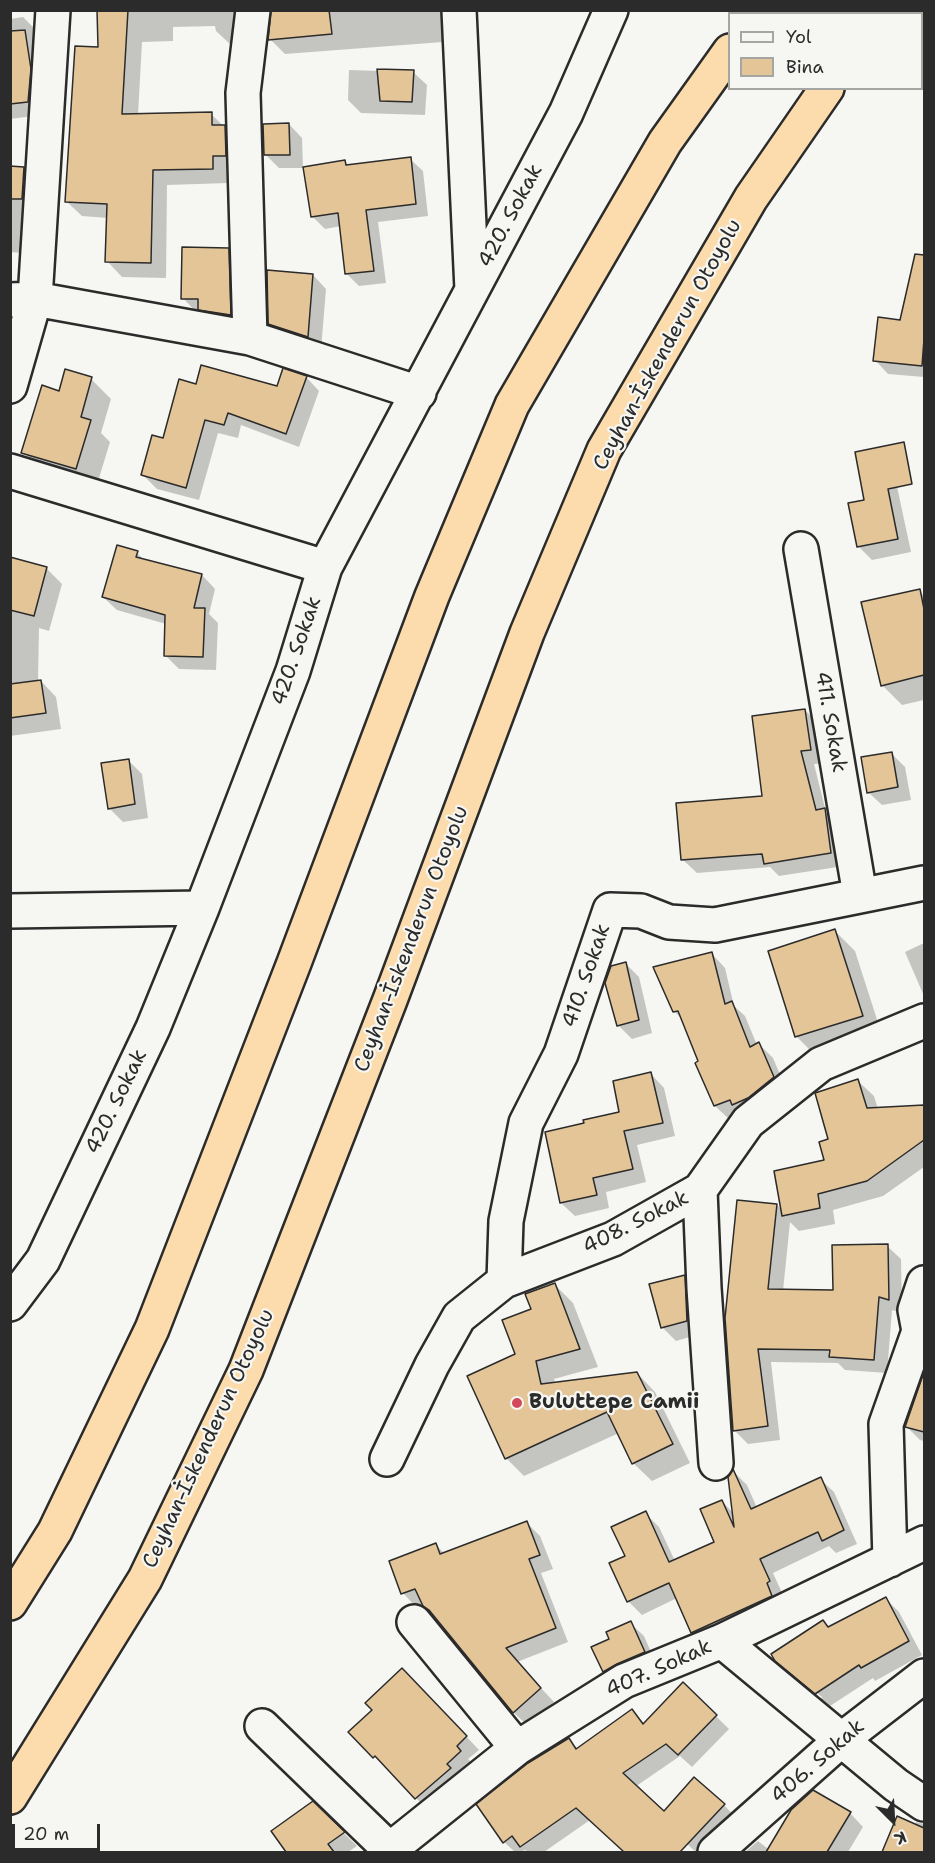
<!DOCTYPE html>
<meta charset="utf-8">
<style>
body{margin:0}
#map{position:relative;width:935px;height:1863px;overflow:hidden;background:#f6f6f2;font-family:"Shantell Sans",sans-serif}
canvas{display:block}
.frame{position:absolute;inset:0;border:12px solid #2b2b2b;pointer-events:none}
.legend{position:absolute;left:728px;top:12px;width:195px;height:78px;box-sizing:border-box;background:#f6f6f2;border:2px solid #a5a5a2;margin:0;padding:8px 10px;list-style:none;font-size:18px;color:#2b2b2b}
.legend li{display:flex;align-items:center;gap:12px;height:30px}
.legend b{width:30px;border:2px solid #a5a5a2}
.north{position:absolute;left:863px;top:1791px;width:60px;height:60px;-webkit-text-stroke:4px #f6f6f2;paint-order:stroke;rotate:156deg;font-size:16px;font-weight:700;line-height:24px;text-align:center;color:#2b2b2b}
.north::after{content:'';display:block;margin:auto;width:21px;height:27px;background:#2b2b2b;clip-path:polygon(50% 0,100% 100%,50% 72%,0 100%)}
.scale{position:absolute;left:12px;top:1824px;width:88px;height:27px;box-sizing:border-box;border:3px solid #2b2b2b;border-top:0;padding-left:8px;font-size:18px;line-height:21px;white-space:nowrap;color:#2b2b2b;-webkit-text-stroke:4px #f6f6f2;paint-order:stroke}
</style>
<div id="map">
<canvas width="935" height="1863"></canvas>
<div class="frame"></div>
<ul class="legend">
<li><b style="height:8px;background:#f6f6f2"></b>Yol</li>
<li><b style="height:16px;background:#e4c597"></b>Bina</li>
</ul>
<div class="north">K</div>
<div class="scale">20 m</div>
</div>
<script>
const ctx = document.querySelector('canvas').getContext('2d');
ctx.lineJoin = 'round';
function fill(path, color) { ctx.fillStyle = color; ctx.fill(path, 'evenodd'); }
const shape = rows => new Path2D(rows.map(r => 'M' + r).join(''));
function stroke(path, color, width, dash) { ctx.strokeStyle = color; ctx.lineWidth = width; ctx.lineCap = dash ? 'butt' : 'round'; ctx.setLineDash(dash || []); ctx.stroke(path); }
function label(font, color, halo, rows, align = 'center') {
  ctx.font = font + ' "Shantell Sans",sans-serif'; ctx.lineWidth = 4.5; ctx.setLineDash([]); ctx.textBaseline = 'middle'; ctx.strokeStyle = halo; ctx.fillStyle = color; for (const [text, x, y, turn = 0] of rows) {
    ctx.save(); ctx.translate(x, y); ctx.rotate((+turn || 0) * Math.PI / 180); ctx.textAlign = isNaN(turn) ? turn : align; if (halo) ctx.strokeText(text, 0, 0); ctx.fillText(text, 0, 0); ctx.restore();
  }
}
const shadow = shape([
 [99,10,244,10,244,45,232,46,216,31,215,26,173,27,173,41,142,42,138,115,211,114,240,142,241,171,227,171,228,183,167,185,166,278,122,277,107,261,108,218,82,216,66,201,99,49],
 [273,10,454,10,456,41,285,54,270,39],
 [23,17,37,31,42,115,10,119,10,19],
 [349,70,413,72,427,85,425,115,361,113,348,100],
 [289,124,302,138,303,168,279,168,265,154],
 [410,159,423,171,428,216,378,222,386,283,359,286,347,274,341,226,325,229,313,217,344,162,349,166],
 [10,168,24,168,44,189,22,253,10,252],
 [228,250,242,263,244,327,214,323,203,312,196,312,183,298],
 [915,261,924,269,924,377,888,374,875,360,901,321],
 [313,275,326,289,321,350,284,337,270,324],
 [306,377,319,391,299,447,241,425,238,438,218,433,199,500,157,489,143,475,197,386,278,387],
 [91,379,111,399,101,433,110,442,96,488,43,472,23,452,60,392],
 [892,463,911,552,872,560,858,546],
 [137,553,145,561,202,575,215,589,209,614,218,623,216,670,179,669,165,655,166,624,117,610,103,597],
 [10,562,46,568,62,584,49,631,39,628,38,682,41,681,56,697,61,729,10,736],
 [919,590,924,596,924,700,902,705,882,685],
 [805,710,818,724,824,763,814,764,826,812,838,824,844,866,779,876,770,867,697,873,683,860,764,797],
 [892,754,905,767,911,800,882,805,868,792],
 [128,760,142,774,148,818,123,822,109,808],
 [835,931,855,951,882,1035,816,1056,796,1036],
 [924,943,924,996,905,952],
 [712,954,725,968,734,1006,745,1016,757,1045,759,1044,773,1058,787,1091,729,1119,715,1106,697,1063,700,1062,683,1020,674,1011],
 [625,963,639,977,652,1033,632,1039,618,1025],
 [651,1074,664,1088,675,1136,637,1145,646,1182,606,1192,609,1208,575,1216,561,1203,586,1124,621,1113],
 [858,1081,874,1096,878,1109,924,1106,924,1167,883,1196,833,1210,835,1224,799,1231,790,1222,783,1291,835,1292,887,1246,901,1259,902,1313,892,1310,887,1373,845,1370,838,1363,771,1362,780,1440,748,1444,734,1430,777,1205,783,1211,826,1161,829,1140],
 [684,1276,698,1290,700,1334,676,1341,662,1327],
 [554,1284,573,1303,598,1367,554,1379,555,1383,637,1373,655,1392,690,1463,652,1481,633,1463,619,1433,524,1476,506,1458,517,1355],
 [920,1388,924,1388,924,1441,920,1440,907,1427],
 [734,1472,747,1485,757,1508,820,1479,834,1492,857,1544,836,1553,829,1546,773,1573,783,1595,706,1646,693,1632,677,1598,642,1615,628,1601,627,1556,645,1513,659,1527,675,1561,716,1543,722,1501,734,1514],
 [527,1523,540,1536,553,1569,541,1573,568,1642,517,1662,554,1702,527,1725,513,1712,436,1617,424,1604,416,1607,403,1593,391,1562,436,1545,445,1554],
 [885,1598,899,1612,922,1655,875,1681,873,1678,830,1706,821,1699,822,1697,784,1666,823,1622,830,1628],
 [630,1623,644,1636,657,1666,618,1685,604,1671,611,1640],
 [415,1682,479,1750,468,1759,473,1764,429,1811,350,1732],
 [683,1684,729,1729,692,1767,680,1756,635,1787,664,1813,695,1779,724,1805,737,1819,706,1852,696,1852,686,1843,677,1852,625,1852,590,1820,544,1852,528,1852,525,1850,521,1852,515,1852,504,1842,569,1740,578,1749,632,1711,645,1724],
 [313,1803,357,1846,348,1852,288,1852,273,1831],
 [850,1813,863,1827,848,1852,810,1852,794,1843],
 [896,1821,915,1826,916,1822,924,1824,924,1852,883,1852],
 [758,1841,772,1852,745,1852]
]);
const building = shape([
 [97,10,128,10,122,114,212,112,212,125,225,125,226,156,213,156,213,169,153,170,151,263,105,262,107,204,65,202,75,46,98,47,97,10],
 [271,10,329,10,332,34,268,40,271,10],
 [25,30,31,69,28,102,10,104,10,31,25,30],
 [377,69,414,70,412,102,380,101,377,69],
 [289,123,290,155,264,155,263,124,289,123],
 [411,157,416,204,366,210,374,271,345,274,338,213,311,217,303,167,345,160,346,165,411,157],
 [10,166,24,167,22,199,10,199,10,166],
 [182,247,229,248,231,315,198,310,198,299,181,299,182,247],
 [915,254,924,255,924,339,922,366,873,361,878,317,900,320,915,254],
 [267,270,313,274,308,337,268,324,267,270],
 [201,365,277,386,283,368,307,376,286,434,228,413,224,425,205,420,186,488,141,475,152,435,163,438,179,379,196,384,201,365],
 [65,369,92,377,81,417,91,420,76,469,21,453,42,385,59,391,65,369],
 [904,442,912,484,888,489,898,539,857,547,848,503,864,500,855,452,904,442],
 [117,545,138,551,136,557,202,574,194,608,205,608,203,657,164,656,165,615,102,597,117,545],
 [10,557,47,567,34,616,10,610,10,557],
 [920,589,924,609,924,675,881,686,861,602,920,589],
 [41,680,46,713,10,718,10,684,41,680],
 [805,709,811,750,801,751,816,810,825,808,831,853,764,864,762,854,681,860,676,803,762,796,752,716,805,709],
 [892,752,898,787,867,793,861,757,892,752],
 [129,759,135,804,108,809,101,763,129,759],
 [835,929,863,1016,795,1037,768,951,835,929],
 [712,952,725,1004,732,1001,750,1047,759,1042,774,1077,748,1098,732,1105,730,1100,714,1106,695,1063,698,1061,678,1011,673,1012,653,967,712,952],
 [626,962,639,1020,617,1026,605,983,611,966,626,962],
 [651,1072,663,1123,624,1131,633,1169,593,1178,597,1195,560,1203,545,1132,584,1123,583,1120,619,1112,613,1081,651,1072],
 [858,1079,867,1108,924,1105,924,1140,867,1181,818,1194,820,1208,782,1216,774,1171,824,1160,819,1142,828,1139,815,1093,858,1079],
 [737,1200,777,1204,768,1289,833,1290,832,1245,888,1244,889,1300,879,1297,874,1360,829,1357,830,1350,758,1349,768,1426,733,1431,725,1318,737,1200],
 [685,1275,687,1321,661,1328,649,1284,685,1275],
 [555,1283,580,1349,536,1361,541,1384,637,1372,673,1444,632,1464,607,1412,505,1459,467,1376,515,1354,502,1320,531,1309,525,1294,555,1283],
 [924,1372,924,1432,905,1427,924,1372],
 [733,1469,751,1509,821,1477,844,1530,822,1541,818,1532,760,1559,770,1581,767,1583,772,1596,691,1633,669,1583,627,1602,609,1563,625,1556,611,1527,646,1511,669,1562,714,1542,700,1509,722,1500,734,1527,728,1477,733,1469],
 [527,1521,540,1555,529,1559,556,1628,506,1648,541,1688,513,1713,429,1610,423,1606,415,1589,401,1594,389,1561,436,1543,440,1554,527,1521],
 [886,1597,909,1641,861,1668,859,1665,815,1694,775,1661,771,1654,823,1620,828,1627,886,1597],
 [631,1621,645,1652,617,1664,603,1672,591,1647,609,1639,606,1632,631,1621],
 [402,1668,467,1736,457,1746,461,1751,447,1764,451,1768,415,1799,375,1756,373,1758,348,1732,372,1710,365,1703,402,1668],
 [683,1682,717,1715,678,1755,666,1744,623,1773,664,1811,694,1777,725,1804,680,1852,624,1852,576,1808,520,1847,512,1836,503,1843,476,1804,528,1763,569,1738,576,1749,632,1709,643,1724,683,1682],
 [813,1790,851,1812,827,1852,766,1852,791,1810,813,1790],
 [313,1801,345,1832,328,1844,334,1852,286,1852,271,1831,313,1801],
 [897,1816,924,1828,924,1852,882,1852,897,1816]
]);
const minor = shape([
 [459,10,472,290],
 [923,10,924,13],
 [10,300,35,299,250,338,419,393],
 [250,338,243,93,253,10],
 [10,386,35,299,53,10],
 [10,471,325,567],
 [801,549,860,895],
 [10,911,202,908],
 [700,1190,704,1288,716,1463],
 [504,1281,506,1221,526,1123,561,1054,610,910,641,911,669,922,715,925,924,883],
 [10,1304,43,1260,153,1028,202,908,293,671,325,567,566,113,611,10],
 [387,1459,432,1365,459,1317,504,1281,613,1239,700,1190,748,1122,821,1064,924,1021],
 [890,1560,886,1424,919,1331,915,1310,924,1283],
 [414,1622,517,1748],
 [722,1641,896,1785,924,1804],
 [262,1726,390,1850],
 [387,1852,517,1748,624,1681,722,1641,924,1543],
 [715,1852,841,1740,924,1676]
]);
const highway = shape([
 [756,14,758,10],
 [883,14,885,10],
 [10,1603,55,1531,152,1329,294,963,432,596,512,405,665,142,730,51],
 [10,1797,145,1579,246,1370,390,1000,527,633,604,450,751,198,827,88]
]);
const markers = [
 [517,1403,6,"#d1495b"]
];
const streetNames = [
 ["420. Sokak",511,216,-62],
 ["Ceyhan-İskenderun Otoyolu",668,345,-61],
 ["420. Sokak",297,651,-71],
 ["411. Sokak",830,722,80],
 ["Ceyhan-İskenderun Otoyolu",412,939,-69],
 ["410. Sokak",587,976,-71],
 ["420. Sokak",117,1102,-64],
 ["408. Sokak",636,1223,-27],
 ["Ceyhan-İskenderun Otoyolu",209,1439,-65],
 ["407. Sokak",659,1669,-24],
 ["406. Sokak",818,1762,-41]
];
const poiNames = [
 ["Buluttepe Camii",529,1403]
];
fill(shadow, '#0003');
fill(building, '#e4c597');
stroke(building, '#2b2b2b', 1.5);
stroke(minor, '#2b2b2b', 38);
stroke(highway, '#2b2b2b', 38);
stroke(minor, '#f6f6f2', 33);
stroke(highway, '#fcdcac', 33);
for (const [x, y, r, color] of markers) { const dot = new Path2D(); dot.arc(x, y, r, 0, 2 * Math.PI); ctx.fillStyle = color; ctx.fill(dot); stroke(dot, '#f6f6f2', 2); }
label('21px', '#2b2b2b', '#f6f6f2', streetNames);
label('bold 21px', '#2b2b2b', '#f6f6f2', poiNames, 'left');
</script>
